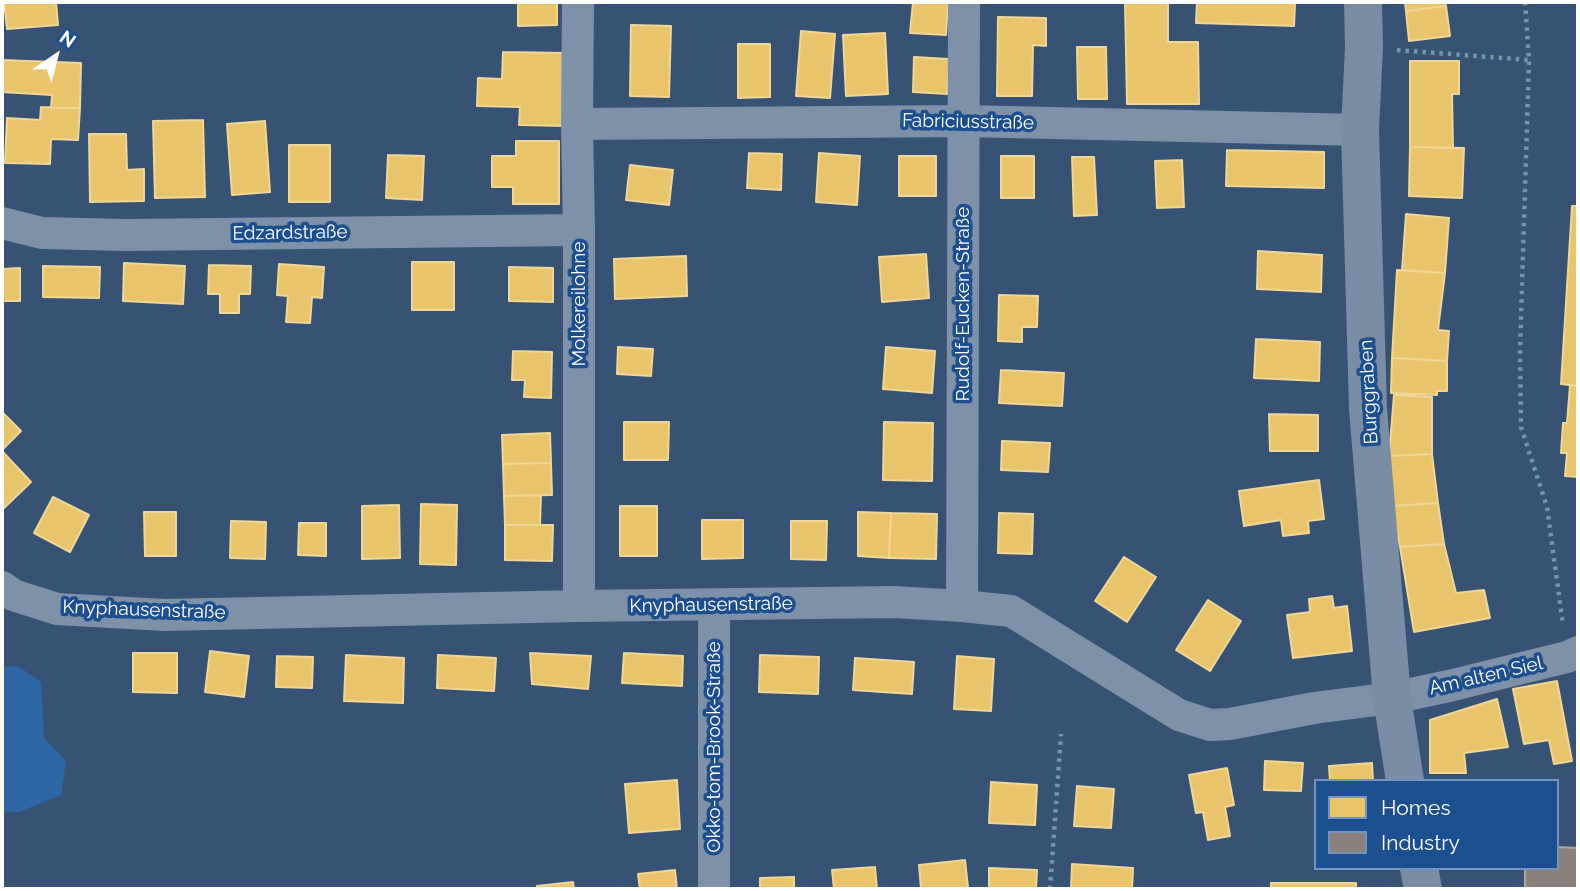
<!DOCTYPE html>
<meta charset="utf-8">
<style>
body{margin:0}
#map{position:relative;width:1580px;height:891px;overflow:hidden;background:#365274;font-family:Raleway,sans-serif}
canvas{display:block}
.frame{position:absolute;inset:0;border:4px solid #fff;pointer-events:none}
.legend{position:absolute;left:1314px;top:779px;width:245px;height:91px;box-sizing:border-box;background:#1b4f8f;border:2px solid #7695bc;margin:0;padding:9px 12px;list-style:none;font-size:21px;color:#fff}
.legend li{display:flex;align-items:center;gap:14px;height:35px}
.legend b{width:35px;border:2px solid #7695bc}
.north{position:absolute;left:21px;top:21px;width:70px;height:70px;-webkit-text-stroke:5px #1b4f8f;paint-order:stroke;rotate:35deg;font-size:19px;font-weight:700;line-height:28px;text-align:center;color:#fff}
.north::after{content:'';display:block;margin:auto;width:24px;height:32px;background:#fff;clip-path:polygon(50% 0,100% 100%,50% 72%,0 100%)}
</style>
<div id="map">
<canvas width="1580" height="891"></canvas>
<div class="frame"></div>
<ul class="legend">
<li><b style="height:19px;background:#e9c46a"></b>Homes</li>
<li><b style="height:19px;background:#8a817c"></b>Industry</li>
</ul>
<div class="north">N</div>
</div>
<script>
const ctx = document.querySelector('canvas').getContext('2d');
ctx.lineJoin = 'round';
function fill(path, color) { ctx.fillStyle = color; ctx.fill(path, 'evenodd'); }
const shape = rows => new Path2D(rows.map(r => 'M' + r).join(''));
function stroke(path, color, width, dash) { ctx.strokeStyle = color; ctx.lineWidth = width; ctx.lineCap = dash ? 'butt' : 'round'; ctx.setLineDash(dash || []); ctx.stroke(path); }
function label(font, color, halo, rows, align = 'center') {
  ctx.font = font + ' Raleway,sans-serif'; ctx.lineWidth = 7; ctx.setLineDash([]); ctx.textBaseline = 'middle'; ctx.strokeStyle = halo; ctx.fillStyle = color; for (const [text, x, y, turn = 0] of rows) {
    ctx.save(); ctx.translate(x, y); ctx.rotate((+turn || 0) * Math.PI / 180); ctx.textAlign = isNaN(turn) ? turn : align; if (halo) ctx.strokeText(text, 0, 0); ctx.fillText(text, 0, 0); ctx.restore();
  }
}
const green = shape([
 [18,666,41,682,44,738,66,761,61,795,19,812,2,813,2,667]
]);
const homes = shape([
 [4,2,56,2,58,25,7,29,4,2],
 [518,2,557,2,557,25,518,26,518,2],
 [913,2,948,2,946,35,910,33,913,2],
 [1125,2,1168,2,1168,42,1198,42,1199,104,1127,104,1125,2],
 [1197,2,1295,2,1294,26,1196,23,1197,2],
 [1405,2,1445,2,1446,6,1406,11,1405,2],
 [1446,6,1450,36,1409,41,1406,11,1446,6],
 [998,17,1046,18,1046,46,1033,45,1032,96,997,96,998,17],
 [631,25,671,26,669,97,630,96,631,25],
 [801,31,835,34,830,98,796,96,801,31],
 [885,33,888,94,846,96,843,35,885,33],
 [738,44,770,44,770,97,738,98,738,44],
 [1077,47,1106,47,1107,99,1078,99,1077,47],
 [503,52,567,53,565,126,519,125,520,107,477,106,478,78,502,79,503,52],
 [914,57,949,59,947,94,913,92,914,57],
 [2,60,81,63,80,108,51,108,52,95,2,92,2,60],
 [1410,61,1459,61,1459,94,1452,94,1453,148,1410,147,1410,61],
 [41,107,80,108,78,140,51,139,50,164,5,163,7,118,40,120,41,107],
 [203,120,205,197,155,198,153,121,203,120],
 [265,121,270,192,232,195,227,124,265,121],
 [89,134,126,134,127,170,144,169,144,201,90,202,89,134],
 [516,141,559,141,559,204,513,204,513,187,492,187,492,156,516,156,516,141],
 [289,145,330,145,330,202,289,202,289,145],
 [1410,147,1464,148,1462,198,1409,196,1410,147],
 [1227,150,1324,152,1324,188,1226,186,1227,150],
 [749,153,782,154,781,190,747,188,749,153],
 [819,153,860,156,857,205,816,202,819,153],
 [388,155,424,156,422,200,386,198,388,155],
 [899,156,936,156,936,196,899,196,899,156],
 [1001,156,1034,156,1034,198,1001,198,1001,156],
 [1072,157,1094,157,1097,215,1074,216,1072,157],
 [1182,160,1184,207,1157,208,1155,161,1182,160],
 [630,165,673,170,669,205,626,200,630,165],
 [1572,206,1578,206,1578,386,1561,384,1572,206],
 [1406,214,1449,218,1445,273,1402,270,1406,214],
 [1258,251,1322,255,1321,292,1257,289,1258,251],
 [926,254,929,298,882,302,879,257,926,254],
 [686,256,687,296,615,299,614,259,686,256],
 [412,262,454,262,454,310,412,310,412,262],
 [124,263,185,266,183,304,123,301,124,263],
 [279,264,324,267,322,298,312,297,310,323,286,322,288,296,277,295,279,264],
 [209,265,251,266,250,294,239,294,239,313,220,313,220,294,208,294,209,265],
 [43,266,100,267,99,298,43,297,43,266],
 [509,267,553,268,553,302,509,301,509,267],
 [20,268,20,301,2,301,2,269,20,268],
 [1397,270,1445,273,1438,330,1449,331,1447,361,1392,358,1397,270],
 [999,295,1038,296,1037,327,1022,327,1022,342,998,341,999,295],
 [1256,339,1320,342,1319,381,1254,378,1256,339],
 [618,347,653,349,651,376,617,374,618,347],
 [886,347,935,351,932,393,883,389,886,347],
 [513,351,552,352,551,398,524,397,525,380,512,380,513,351],
 [1392,358,1447,361,1447,391,1437,391,1437,395,1391,393,1392,358],
 [1001,370,1064,373,1062,406,999,403,1001,370],
 [1570,385,1578,386,1578,477,1565,476,1567,453,1561,453,1563,423,1567,423,1570,385],
 [1394,395,1432,397,1432,454,1389,456,1394,395],
 [2,412,21,431,2,450,2,412],
 [1269,414,1318,415,1318,451,1270,451,1269,414],
 [624,422,669,422,668,460,624,460,624,422],
 [884,422,933,423,932,481,883,480,884,422],
 [550,433,551,463,503,464,502,435,550,433],
 [1002,441,1050,443,1048,472,1001,470,1002,441],
 [2,451,31,482,2,510,2,451],
 [1432,454,1438,503,1392,506,1389,456,1432,454],
 [551,463,552,495,504,496,503,464,551,463],
 [1319,480,1324,519,1308,521,1309,533,1283,536,1281,520,1244,526,1239,491,1319,480],
 [541,495,540,525,505,525,504,496,541,495],
 [53,497,89,515,70,552,34,533,53,497],
 [1438,503,1444,544,1400,547,1392,506,1438,503],
 [421,504,457,505,456,565,420,564,421,504],
 [399,505,400,558,362,559,362,506,399,505],
 [620,506,657,506,657,556,620,556,620,506],
 [144,512,176,512,176,556,145,556,144,512],
 [858,512,891,513,889,558,858,556,858,512],
 [891,513,937,514,936,559,889,558,891,513],
 [999,513,1033,514,1032,554,998,553,999,513],
 [702,520,743,520,743,558,702,559,702,520],
 [231,521,266,522,265,559,230,558,231,521],
 [791,521,827,521,826,560,791,559,791,521],
 [299,523,326,523,326,556,298,555,299,523],
 [505,525,553,525,552,561,505,560,505,525],
 [1444,544,1456,593,1484,590,1490,618,1414,632,1400,547,1444,544],
 [1124,557,1156,577,1127,622,1095,601,1124,557],
 [1332,596,1334,608,1347,606,1352,651,1293,658,1287,615,1310,612,1309,599,1332,596],
 [1208,600,1241,621,1210,671,1176,650,1208,600],
 [210,651,249,656,244,697,205,692,210,651],
 [133,653,177,653,177,693,133,692,133,653],
 [530,653,591,656,588,689,532,684,530,653],
 [624,653,683,656,682,686,622,683,624,653],
 [346,655,404,658,403,703,344,701,346,655],
 [438,655,496,658,494,691,437,688,438,655],
 [760,655,819,657,818,694,759,692,760,655],
 [277,656,313,657,312,688,276,687,277,656],
 [957,656,994,659,991,711,954,709,957,656],
 [855,658,914,662,912,694,853,690,855,658],
 [1557,681,1572,761,1554,764,1549,740,1524,744,1513,689,1557,681],
 [1497,699,1508,747,1464,753,1466,773,1430,773,1430,720,1497,699],
 [1265,761,1303,763,1301,791,1264,790,1265,761],
 [1372,763,1373,781,1330,781,1329,766,1372,763],
 [1227,768,1234,805,1225,807,1230,836,1208,840,1203,812,1196,813,1189,775,1227,768],
 [677,780,680,829,629,833,625,784,677,780],
 [991,782,1037,785,1035,825,989,823,991,782],
 [1077,786,1114,789,1111,828,1074,826,1077,786],
 [965,860,968,887,958,889,921,889,919,865,965,860],
 [1072,864,1133,868,1132,889,1071,889,1072,864],
 [875,867,877,889,834,889,832,870,875,867],
 [989,868,1037,870,1036,889,989,889,989,868],
 [675,870,677,889,640,889,638,874,675,870],
 [794,877,794,889,760,889,760,878,794,877],
 [573,882,574,889,537,889,537,886,573,882],
 [1271,883,1356,883,1356,889,1271,889,1271,883]
]);
const industry = shape([
 [1557,847,1578,848,1578,889,1525,889,1525,868,1557,868,1557,847]
]);
const path = shape([
 [1525,2,1529,60,1520,352,1521,427,1547,507,1563,625],
 [1577,2,1578,2],
 [1397,50,1529,60],
 [1050,889,1061,734]
]);
const street = shape([
 [578,2,577,124,579,230,579,606],
 [577,124,964,121,1360,130],
 [2,223,42,233,126,235,579,230],
 [2,587,13,595,57,609,165,615,579,606,894,602,962,606,1011,611,1179,715,1210,725,1230,724,1314,708,1392,698,1449,686,1567,657,1578,652],
 [962,606,964,2],
 [714,889,714,605]
]);
const secondary = shape([
 [1363,2,1364,47,1360,130,1368,409,1392,698,1405,781],
 [1419,868,1423,889]
]);
const streetNames = [
 ["Fabriciusstraße",968,122,1],
 ["Edzardstraße",290,233,-1],
 ["Molkereilohne",579,304,-90],
 ["Rudolf-Eucken-Straße",963,304,-90],
 ["Burggraben",1369,392,-93],
 ["Knyphausenstraße",711,605,-1],
 ["Knyphausenstraße",144,610,2],
 ["Am alten Siel",1486,676,-13],
 ["Okko-tom-Brook-Straße",714,747,-90]
];
fill(green, '#2f66a5');
fill(homes, '#e9c46a');
stroke(homes, '#f0d697', 2);
fill(industry, '#8a817c');
stroke(industry, '#ada7a3', 2);
stroke(path, '#7d92a8', 4.5, [3.5, 5]);
stroke(street, '#7d92a8', 32);
stroke(secondary, '#798da4', 38);
label('19px', '#fff', '#1b4f8f', streetNames);
</script>
